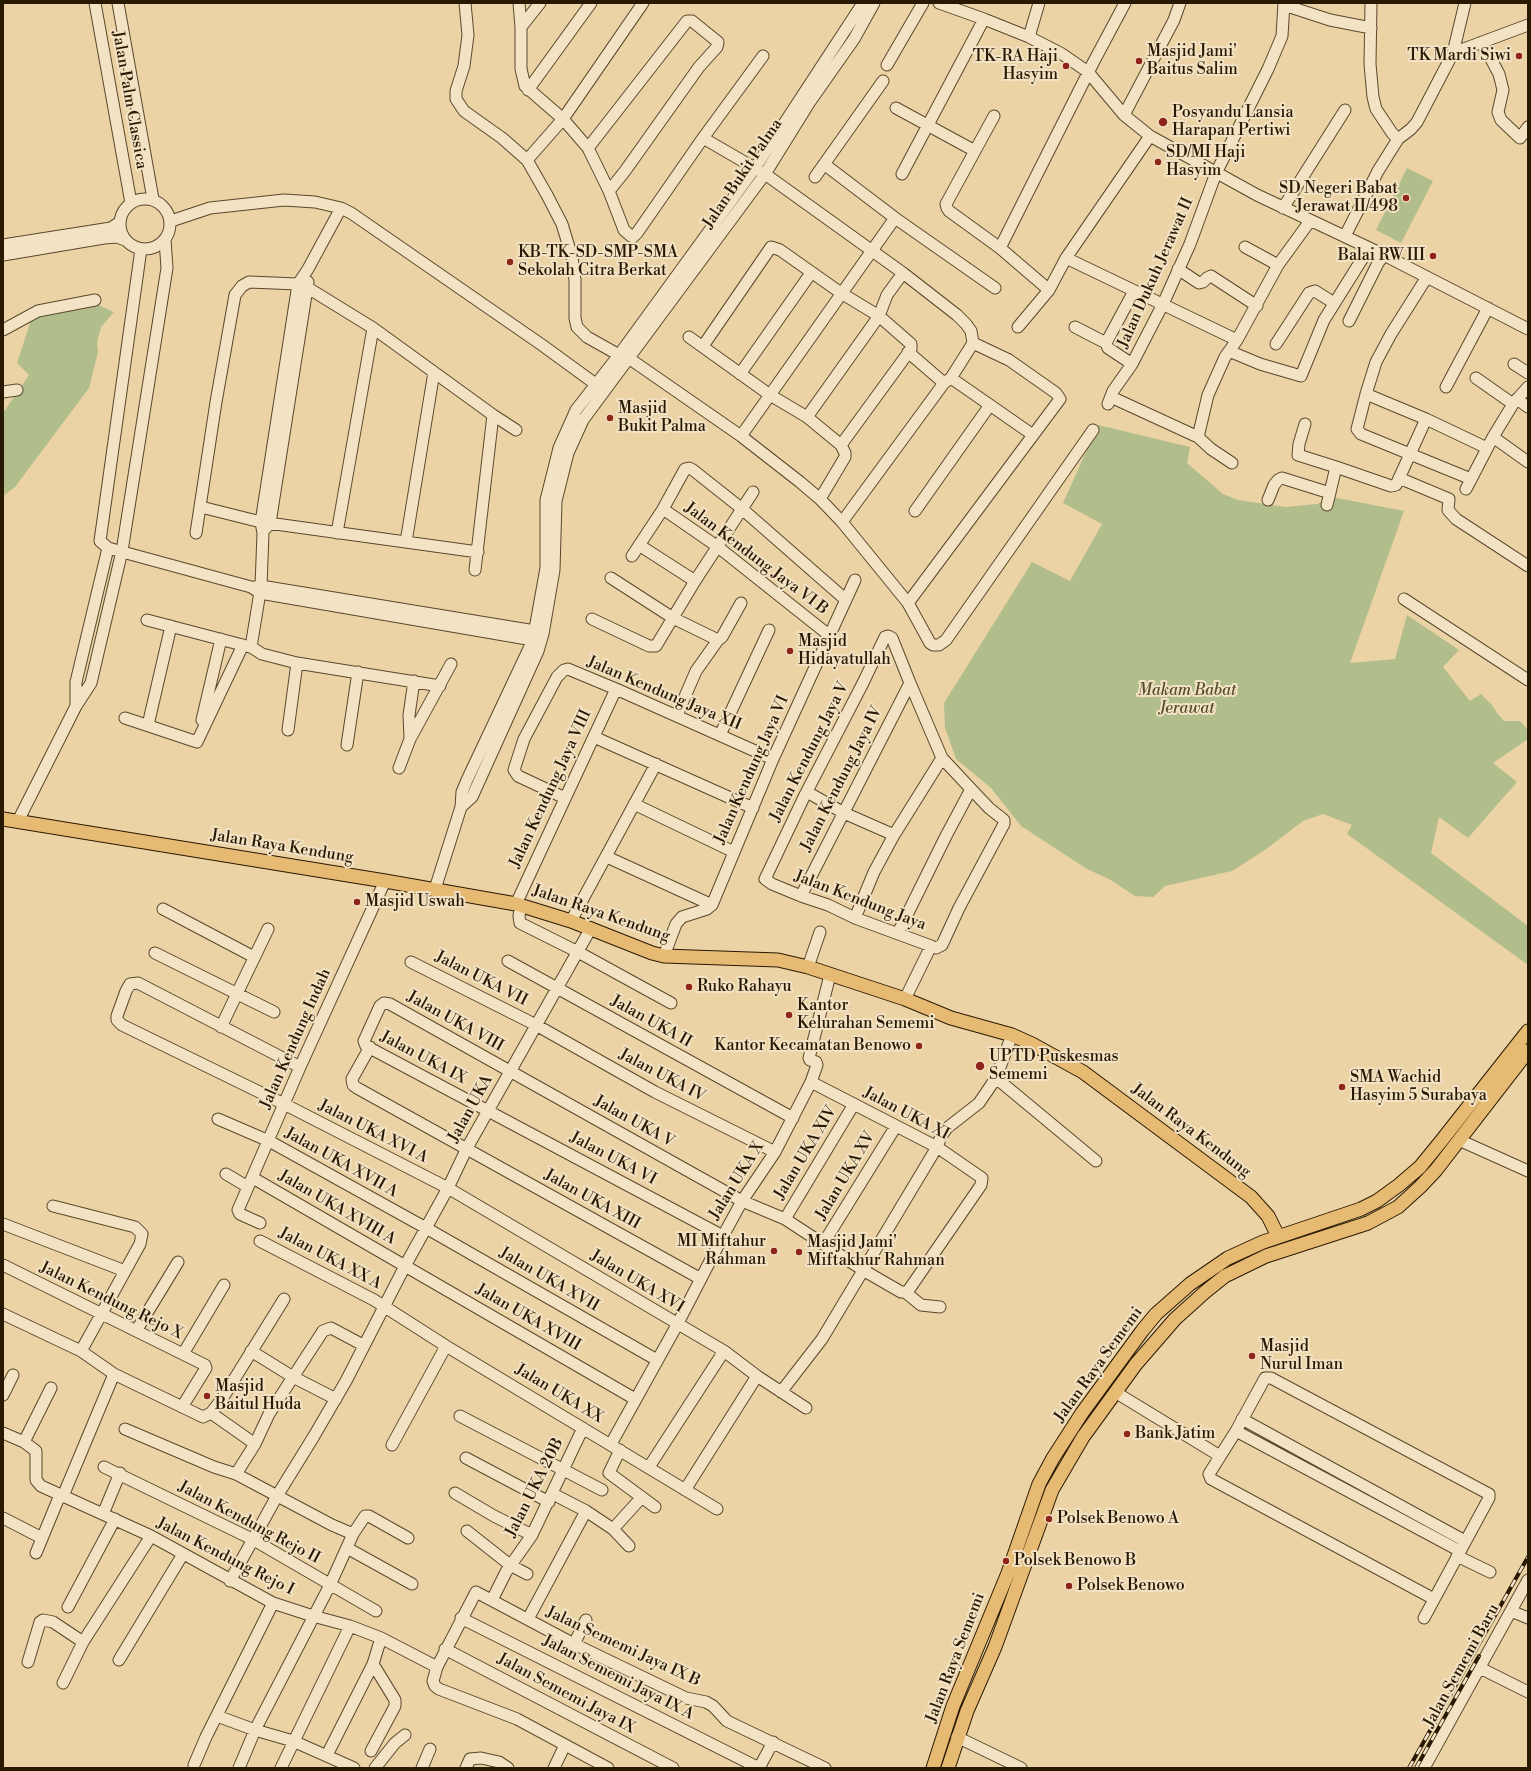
<!DOCTYPE html>
<style>
body{margin:0}
#map{position:relative;width:1531px;height:1771px;overflow:hidden;background:#ecd3a5;font-family:"Libre Bodoni",serif}
canvas{display:block}
.frame{position:absolute;inset:0;border:4px solid #291903;pointer-events:none}
</style>
<div id="map">
<canvas width="1531" height="1771"></canvas>
<div class="frame"></div>
</div>
<script>
const ctx = document.querySelector('canvas').getContext('2d');
ctx.lineJoin = 'round';
function fill(path, color) { ctx.fillStyle = color; ctx.fill(path, 'evenodd'); }
const shape = rows => new Path2D(rows.map(r => 'M' + r).join(''));
function stroke(path, color, width, dash) { ctx.strokeStyle = color; ctx.lineWidth = width; ctx.lineCap = dash ? 'butt' : 'round'; ctx.setLineDash(dash || []); ctx.stroke(path); }
function label(font, color, halo, rows, align = 'center') {
  ctx.font = font + ' "Libre Bodoni",serif'; ctx.lineWidth = 4; ctx.setLineDash([]); ctx.textBaseline = 'middle'; ctx.strokeStyle = halo; ctx.fillStyle = color; for (const [text, x, y, turn = 0] of rows) {
    ctx.save(); ctx.translate(x, y); ctx.rotate((+turn || 0) * Math.PI / 180); ctx.textAlign = isNaN(turn) ? turn : align; if (halo) ctx.strokeText(text, 0, 0); ctx.fillText(text, 0, 0); ctx.restore();
  }
}
const green = shape([
 [1407,168,1433,181,1401,243,1376,230],
 [98,305,114,312,101,327,97,342,98,352,89,388,15,487,3,496,3,413,29,375,17,363,32,317],
 [1098,425,1190,447,1187,463,1223,494,1238,500,1286,507,1317,504,1332,497,1404,511,1350,663,1395,659,1407,615,1459,650,1443,667,1470,701,1481,694,1492,705,1497,713,1504,721,1520,721,1528,730,1528,739,1493,763,1517,782,1468,838,1439,817,1431,853,1528,926,1528,965,1347,834,1352,825,1323,814,1303,821,1265,850,1232,871,1165,886,1153,897,1135,896,1109,879,1087,869,1021,826,991,788,956,759,945,728,944,703,1032,562,1070,581,1102,524,1063,503]
]);
const minor = shape([
 [95,3,131,203],
 [118,3,153,199],
 [465,3,468,35,464,66,456,91,456,99,464,111,502,138,527,160,547,195,562,224,572,257,575,280,575,318,577,327,587,337,619,355,630,359,741,436,800,482,820,499,842,522,908,603,930,643,933,645,939,645,946,640,1093,430],
 [519,3,521,27,521,69,525,86,563,119,588,148,609,191,624,230,631,236,633,237,637,233,703,138,763,56],
 [939,3,984,19,1029,37,1062,54,1088,72,1124,115,1150,136,1257,195,1384,255,1528,329],
 [1371,3,1370,64,1373,97,1376,109,1392,133,1398,139],
 [1284,5,1330,20,1371,28],
 [521,27,540,3],
 [1029,37,1039,3],
 [1482,42,1499,74,1503,90,1498,112,1501,120,1520,138,1528,127],
 [1453,53,1465,3],
 [887,65,923,3],
 [528,90,591,3],
 [896,108,975,151],
 [1124,115,1174,20,1180,3],
 [994,116,946,204,947,208,949,211,1000,248,1049,290],
 [703,138,765,174,903,273,957,315,966,324,971,331,973,343,951,378,944,383,842,522],
 [588,148,687,21,692,21,718,42,717,47,699,67,625,171,609,191],
 [527,160,563,119,643,3],
 [824,164,895,218,995,288],
 [902,174,984,19],
 [815,177,883,81],
 '120 224a25 25 0 1 1 50 0a25 25 0 1 1-50 0Z',
 [341,208,308,269,298,284,261,522,263,533,261,586,251,647,262,654,297,663,440,686],
 [1283,208,1345,110],
 [171,221,210,208,284,200,315,202,341,208,351,213,542,345,601,388],
 [1345,236,1378,171,1398,139,1411,129,1417,122,1453,53,1528,25],
 [3,245,111,228,120,222],
 [1245,247,1278,265],
 [1000,248,1093,63,1125,3],
 [141,249,100,541,108,548,251,587,260,593,533,640],
 [3,255,104,238,117,237,125,240],
 [1066,258,1237,340],
 [1178,269,1199,283,1203,282,1207,278,1211,276,1257,306],
 [1427,277,1391,334,1376,362,1366,394,1357,429,1361,434,1471,479],
 [1349,321,1378,263,1384,255],
 [1018,327,1049,290,1066,258,1150,136],
 [1075,327,1106,343],
 [3,330,38,311,95,300],
 [689,337,770,395,807,417,841,445,845,453,845,457,820,499],
 [1276,344,1309,293,1315,291,1334,303],
 [703,346,771,247,780,250,841,293,879,316,911,344,911,349,841,445],
 [1229,351,1260,364,1301,376,1324,320,1369,248],
 [908,352,944,383],
 [1132,364,1108,348,1106,343,1134,291],
 [1514,364,1528,373],
 [740,374,811,273],
 [951,378,1033,435],
 [1476,378,1513,404],
 [1446,387,1488,308],
 [3,392,17,390],
 [1366,394,1426,419,1487,448],
 [1111,397,1198,437],
 [1517,399,1528,407],
 [1108,404,1113,391,1132,364,1163,304,1190,244,1216,173,1268,69,1282,36,1284,3],
 [807,417,879,316,887,295,903,273],
 [1305,424,1299,444,1298,455,1336,467],
 [741,436,895,218],
 [1493,437,1528,462],
 [1232,463,1211,449,1198,437,1208,395,1225,357,1237,340,1278,265,1310,221],
 [1399,478,1449,499,1448,510,1456,519,1528,566],
 [1466,489,1493,437,1513,404,1528,387],
 [1268,500,1274,485,1278,480,1282,478,1330,493],
 [1327,505,1336,467,1391,486,1396,485,1426,419],
 [201,507,261,522,478,552],
 [663,509,718,547,830,636],
 [915,511,990,405],
 [266,528,270,523,308,282],
 [196,533,216,402,235,295,242,286,249,282,298,284,308,288,373,328,493,415,516,430],
 [337,533,373,328],
 [406,542,434,372],
 [639,545,695,581],
 [632,556,663,509,685,469,689,468,693,470,741,508,846,600],
 [475,570,493,415],
 [611,578,673,618,718,640],
 [255,587,261,586,535,631],
 [1404,599,1528,680],
 [908,603,1060,399,1056,393,1009,360,973,343],
 [592,619,649,646,656,646,695,581,753,492],
 [147,620,250,647],
 [76,706,76,682,108,548],
 [677,715,696,671,718,640,722,637,741,603],
 [125,718,197,742,243,645],
 [202,720,221,639],
 [148,725,171,626],
 [288,730,297,663],
 [720,735,769,630],
 [594,737,753,808],
 [410,738,409,715,414,681],
 [347,745,358,672],
 [399,768,410,739,451,664],
 [807,792,844,813,894,835],
 [565,798,518,776,514,770,524,739,557,677,564,670,568,669,616,689,773,759],
 [634,804,734,852],
 [461,807,472,797,538,651,543,634,554,570,556,501,568,453,583,420,765,174,809,103,854,39,874,3],
 [18,821,76,706,91,683,122,551,167,268,165,240],
 [607,857,712,905],
 [435,889,461,807,462,792,467,780,533,640,546,568,546,500,559,448,576,410,619,355,755,168,863,3],
 [801,896,910,683,892,638,888,636,885,637,863,683,804,797,765,879,772,884,801,896,828,905,855,918,931,946,905,999],
 [516,904,616,689],
 [521,905,519,916,520,923,578,952,671,1003],
 [163,909,254,957],
 [855,918,874,872,894,835,942,758],
 [571,921,656,764],
 [898,933,946,836,971,789,942,758,910,683],
 [931,946,936,948,942,945,959,908,1004,824,1004,820,989,808,971,789],
 [155,953,274,1012],
 [664,956,676,924,682,917,707,909,712,905,773,759,855,580],
 [508,961,793,1118],
 [411,962,536,1025,655,1092,775,1152],
 [808,967,820,932],
 [221,1027,268,929],
 [1012,1035,996,1078,1096,1161],
 [370,1047,352,1079,353,1085,357,1088,701,1279],
 [300,1067,138,983,130,984,126,991,117,1016,117,1020,122,1025,284,1104,448,1188,724,1351,757,1376,806,1408],
 [811,1082,937,1147,982,1178,981,1185,908,1291,905,1292],
 [218,1119,269,1141,426,1228,657,1360],
 [1459,1140,1528,1171],
 [226,1174,248,1187],
 [253,1178,635,1399],
 [53,1206,135,1227,142,1234,140,1244,81,1351],
 [785,1219,854,1104],
 [260,1223,240,1214,238,1210,300,1067,385,881],
 [3,1224,125,1271],
 [723,1236,366,1046,364,1041,380,1006,384,1003,390,1004,742,1201,785,1219,863,1270,901,1292,905,1292],
 [260,1241,374,1300,446,1346,717,1509],
 [823,1244,896,1126],
 [3,1265,205,1365,206,1368,182,1407],
 [905,1292,921,1305,940,1307],
 [3,1314,81,1351,114,1374,203,1417,211,1413,222,1399,284,1299],
 [136,1331,178,1262],
 [251,1351,293,1377,336,1399],
 [183,1354,224,1285],
 [781,1392,822,1339,937,1147,941,1136,947,1128,979,1103,996,1078],
 [1115,1392,1220,1456],
 [3,1395,13,1375],
 [211,1413,255,1444,269,1414,323,1331,331,1328,363,1345],
 [460,1416,602,1490],
 [1242,1419,1465,1541],
 [125,1429,214,1467,236,1474,332,1525,353,1534],
 [1236,1431,1460,1551],
 [3,1433,24,1442,36,1451,36,1480,41,1486,151,1536,273,1603,313,1616,350,1626,381,1638,437,1667,476,1592,574,1644,686,1698,706,1702,713,1706,727,1721,825,1768],
 [24,1442,51,1388],
 [611,1444,677,1325,723,1236,742,1201,775,1152,811,1082,817,1065,816,1062,810,1060,809,1058,830,975],
 [392,1445,446,1346],
 [620,1450,609,1473,655,1507],
 [466,1458,549,1502],
 [104,1467,252,1539,376,1611],
 [649,1467,724,1351],
 [236,1474,255,1444],
 [685,1490,757,1376],
 [455,1493,494,1516,532,1535],
 [553,1494,586,1511,613,1529,629,1546],
 [63,1496,114,1374],
 [103,1514,120,1473],
 [3,1518,42,1538],
 [613,1529,642,1497],
 [467,1531,510,1565,527,1574],
 [347,1548,412,1584],
 [36,1553,60,1495],
 [1457,1556,1490,1572],
 [230,1581,277,1496,314,1436,346,1381,405,1266,448,1188,467,1148,591,928],
 [492,1600,506,1572,532,1535,583,1428],
 [68,1607,115,1519],
 [1511,1611,1528,1618],
 [461,1618,759,1768],
 [1424,1618,1489,1498,1489,1494,1271,1378,1265,1378,1236,1431,1209,1474,1211,1479,1434,1599],
 [528,1619,586,1511],
 [574,1644,586,1620],
 [445,1649,673,1768],
 [119,1660,183,1554],
 [28,1662,40,1622,43,1620,53,1622,83,1642,151,1536],
 [437,1667,433,1681,435,1686,439,1689,517,1719,608,1768],
 [1480,1668,1528,1692],
 [63,1683,83,1642],
 [217,1716,255,1730,293,1741,354,1768],
 [957,1737,1021,1768],
 [371,1751,395,1706,395,1700,373,1664],
 [327,1755,373,1664,381,1638],
 [194,1765,206,1737,273,1603],
 [239,1768,255,1730,330,1585,353,1534,365,1516,369,1516,408,1538],
 [281,1768,350,1626],
 [375,1768,395,1743,405,1735],
 [422,1768,430,1749],
 [466,1768,470,1759,481,1758,499,1762,508,1768],
 [554,1768,565,1745],
 [759,1768,773,1742],
 [1424,1768,1528,1580]
]);
const major = shape([
 [3,819,385,881,516,904,571,921,652,953,664,956,778,960,808,967,905,999,951,1018,1012,1035,1032,1044,1083,1072,1251,1197,1268,1216,1278,1236],
 [933,1768,953,1706,1008,1573,1039,1484,1053,1458,1082,1413,1142,1331,1156,1314,1190,1284,1228,1258,1263,1242,1361,1209,1377,1201,1399,1185,1420,1167,1442,1140,1528,1031],
 [948,1768,967,1711,995,1647,1052,1490,1083,1437,1136,1364,1175,1319,1205,1292,1225,1276,1266,1256,1368,1223,1398,1207,1420,1187,1436,1170,1528,1051]
]);
const rail = shape([
 [1409,1768,1528,1557],
 [1416,1768,1479,1656]
]);
const markers = [
 [1519,56,4,"#8f2418"],
 [1139,61,4,"#8f2418"],
 [1066,66,4,"#8f2418"],
 [1163,122,5,"#8f2418"],
 [1158,162,4,"#8f2418"],
 [1406,198,4,"#8f2418"],
 [1433,256,4,"#8f2418"],
 [510,262,4,"#8f2418"],
 [610,418,4,"#8f2418"],
 [790,651,4,"#8f2418"],
 [357,902,4,"#8f2418"],
 [689,987,4,"#8f2418"],
 [789,1015,4,"#8f2418"],
 [919,1046,4,"#8f2418"],
 [980,1066,5,"#8f2418"],
 [1342,1087,4,"#8f2418"],
 [774,1251,4,"#8f2418"],
 [799,1252,4,"#8f2418"],
 [1252,1356,4,"#8f2418"],
 [207,1396,4,"#8f2418"],
 [1127,1434,4,"#8f2418"],
 [1049,1519,4,"#8f2418"],
 [1006,1561,4,"#8f2418"],
 [1069,1586,4,"#8f2418"]
];
const poiNames = [
 ["Masjid Jami'",1147,52],
 ["Baitus Salim",1147,70],
 ["TK Mardi Siwi",1511,56,"right"],
 ["TK-RA Haji",1058,57,"right"],
 ["Hasyim",1058,75,"right"],
 ["Posyandu Lansia",1172,113],
 ["Harapan Pertiwi",1172,131],
 ["SD/MI Haji",1166,153],
 ["Hasyim",1166,171],
 ["SD Negeri Babat",1398,189,"right"],
 ["Jerawat II/498",1398,207,"right"],
 ["KB-TK-SD-SMP-SMA",518,253],
 ["Sekolah Citra Berkat",518,271],
 ["Balai RW III",1425,256,"right"],
 ["Masjid",618,409],
 ["Bukit Palma",618,427],
 ["Masjid",798,642],
 ["Hidayatullah",798,660],
 ["Masjid Uswah",365,902],
 ["Ruko Rahayu",697,987],
 ["Kantor",797,1006],
 ["Kelurahan Sememi",797,1024],
 ["Kantor Kecamatan Benowo",911,1046,"right"],
 ["UPTD Puskesmas",989,1057],
 ["Sememi",989,1075],
 ["SMA Wachid",1350,1078],
 ["Hasyim 5 Surabaya",1350,1096],
 ["MI Miftahur",766,1242,"right"],
 ["Rahman",766,1260,"right"],
 ["Masjid Jami'",807,1243],
 ["Miftakhur Rahman",807,1261],
 ["Masjid",1260,1347],
 ["Nurul Iman",1260,1365],
 ["Masjid",215,1387],
 ["Baitul Huda",215,1405],
 ["Bank Jatim",1135,1434],
 ["Polsek Benowo A",1057,1519],
 ["Polsek Benowo B",1014,1561],
 ["Polsek Benowo",1077,1586]
];
const streetNames = [
 ["Jalan Palm Classica",129,100,80],
 ["Jalan Bukit Palma",743,174,-56],
 ["Jalan Dukuh Jerawat II",1156,273,-66],
 ["Jalan Kendung Jaya VI B",756,559,37],
 ["Jalan Kendung Jaya XII",664,694,23],
 ["Jalan Kendung Jaya V",810,752,-63],
 ["Jalan Kendung Jaya VI",752,770,-66],
 ["Jalan Kendung Jaya IV",842,779,-63],
 ["Jalan Kendung Jaya VIII",551,789,-65],
 ["Jalan Raya Kendung",282,847,9],
 ["Jalan Kendung Jaya",860,901,21],
 ["Jalan Raya Kendung",601,914,19],
 ["Jalan UKA VII",481,979,27],
 ["Jalan UKA VIII",455,1022,29],
 ["Jalan UKA II",651,1022,29],
 ["Jalan Kendung Indah",296,1039,-66],
 ["Jalan UKA IX",423,1058,28],
 ["Jalan UKA IV",662,1076,28],
 ["Jalan UKA",471,1109,-61],
 ["Jalan UKA XI",906,1114,28],
 ["Jalan UKA V",634,1122,29],
 ["Jalan Raya Kendung",1191,1131,37],
 ["Jalan UKA XVI A",373,1132,27],
 ["Jalan UKA XIV",806,1153,-59],
 ["Jalan UKA VI",613,1159,28],
 ["Jalan UKA XVII A",341,1163,29],
 ["Jalan UKA XV",846,1176,-59],
 ["Jalan UKA X",737,1181,-58],
 ["Jalan UKA XIII",592,1200,29],
 ["Jalan UKA XVIII A",337,1208,30],
 ["Jalan UKA XX A",330,1259,28],
 ["Jalan UKA XVII",549,1280,30],
 ["Jalan UKA XVI",637,1282,31],
 ["Jalan Kendung Rejo X",111,1301,26],
 ["Jalan UKA XVIII",528,1318,30],
 ["Jalan Raya Sememi",1099,1365,-54],
 ["Jalan UKA XX",559,1394,31],
 ["Jalan UKA 20B",535,1488,-63],
 ["Jalan Kendung Rejo II",249,1523,28],
 ["Jalan Kendung Rejo I",225,1557,27],
 ["Jalan Sememi Jaya IX B",623,1647,25],
 ["Jalan Raya Sememi",956,1658,-69],
 ["Jalan Sememi Baru",1462,1666,-61],
 ["Jalan Sememi Jaya IX A",618,1678,27],
 ["Jalan Sememi Jaya IX",566,1694,28]
];
const parkNames = [
 ["Makam Babat",1187,691],
 ["Jerawat",1187,709]
];
fill(green, '#b1be8b');
stroke(minor, '#5a482c', 13);
stroke(major, '#291903', 15);
stroke(minor, '#f3e2c4', 11);
stroke(major, '#e6ba72', 13);
stroke(rail, '#291903', 4);
stroke(rail, '#f3e2c4', 2.5, [8]);
for (const [x, y, r, color] of markers) { const dot = new Path2D(); dot.arc(x, y, r, 0, 2 * Math.PI); ctx.fillStyle = color; ctx.fill(dot); stroke(dot, '#f3e2c4', 1.5); }
label('16px', '#291903', '#f3e2c4', poiNames, 'left');
label('16px', '#291903', '#f3e2c4', streetNames);
label('italic 16px', '#524b2c', '#f3e2c4', parkNames);
</script>
